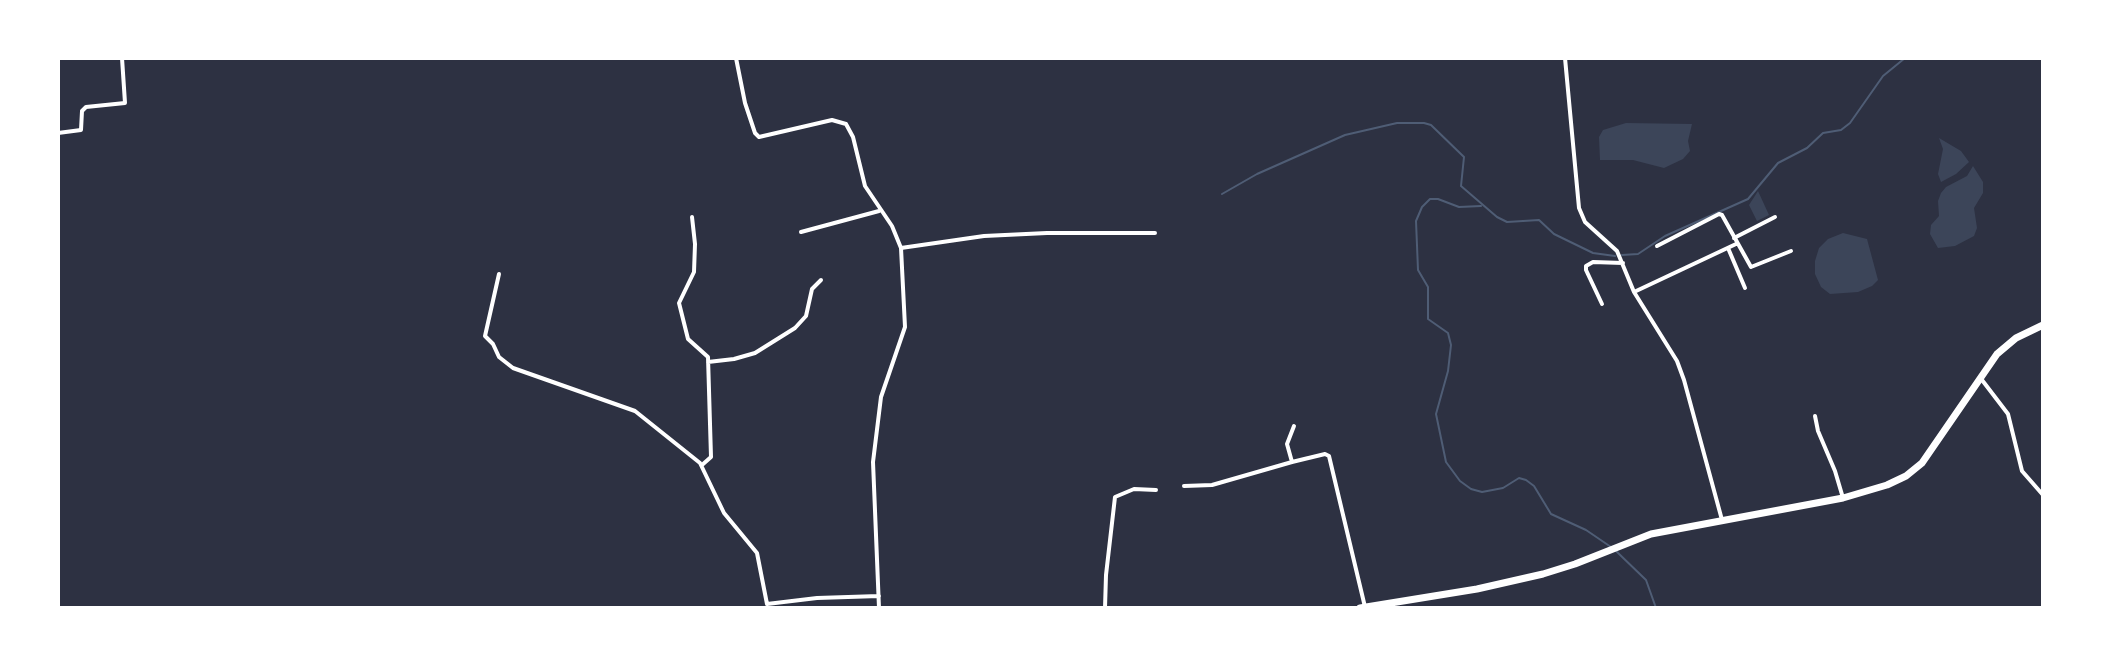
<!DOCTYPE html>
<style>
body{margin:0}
#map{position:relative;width:2101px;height:666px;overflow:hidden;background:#2d3142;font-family:Bitter,serif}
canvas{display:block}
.frame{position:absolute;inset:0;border:60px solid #fff;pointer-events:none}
</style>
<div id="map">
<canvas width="2101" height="666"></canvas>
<div class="frame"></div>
</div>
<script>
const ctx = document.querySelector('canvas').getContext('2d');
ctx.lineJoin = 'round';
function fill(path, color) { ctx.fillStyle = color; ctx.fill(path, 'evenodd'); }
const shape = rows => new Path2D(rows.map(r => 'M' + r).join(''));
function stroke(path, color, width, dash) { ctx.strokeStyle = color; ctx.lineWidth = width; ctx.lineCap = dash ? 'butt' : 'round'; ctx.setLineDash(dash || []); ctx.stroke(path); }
const green = shape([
 [1626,123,1692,124,1688,141,1690,151,1683,159,1664,168,1633,160,1600,160,1599,137,1603,130],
 [1939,138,1961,151,1969,162,1956,174,1941,182,1938,174,1943,149],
 [1973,166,1983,182,1983,193,1974,208,1977,228,1974,236,1955,246,1938,248,1930,234,1931,225,1939,216,1938,201,1941,193,1946,187,1967,176],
 [1758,191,1769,215,1757,221,1749,205],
 [1843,233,1867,239,1878,280,1872,286,1858,292,1830,294,1821,287,1815,274,1815,261,1819,248,1828,239]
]);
const stream = shape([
 [1222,194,1257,174,1345,135,1397,123,1424,123,1431,125,1464,157,1461,186,1497,217,1507,222,1539,220,1554,234,1593,253,1615,256],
 [1481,206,1459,207,1438,199,1430,199,1422,207,1416,221,1418,270,1428,287,1428,319,1448,333,1451,345,1448,371,1436,414,1446,462,1460,481,1471,489,1482,492,1503,488,1519,478,1526,480,1534,486,1551,514,1586,530,1611,547],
 [1622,255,1638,254,1665,236,1748,199,1778,163,1807,148,1823,133,1841,130,1850,123,1883,76,1905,58],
 [1616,551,1646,580,1656,608]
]);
const minor = shape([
 [736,58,745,103,755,133,759,137,832,120,846,124,853,137,865,186,892,226,901,248,905,327,881,397,873,462,879,608],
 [1565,58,1579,208,1585,222,1617,251,1634,292,1677,361,1684,380,1722,520],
 [58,133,81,130,82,111,86,107,125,103,122,58],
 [692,217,695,244,694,272,679,303,688,339,708,357,711,457,702,465],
 [801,232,879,211],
 [1734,238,1775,217],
 [1657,246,1719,214,1722,215,1751,267,1791,251],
 [901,248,984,236,1047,233,1155,233],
 [1728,248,1745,288],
 [499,274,485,336,493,344,499,357,513,368,635,411,700,463,724,513,757,553,767,604,817,598,879,596],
 [1634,292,1736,244],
 [1602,304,1586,270,1586,266,1593,262,1623,263],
 [708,362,734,359,755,353,795,328,806,316,812,289,821,280],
 [1982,380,2008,414,2022,471,2043,495],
 [1815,416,1818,431,1835,471,1843,498],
 [1294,426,1287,444,1292,462,1325,454,1329,456,1365,607],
 [1184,486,1212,485,1292,462],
 [1105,608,1106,575,1115,497,1134,489,1156,490]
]);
const trunk = shape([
 [1360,608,1477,589,1543,574,1575,564,1651,534,1843,498,1887,485,1906,476,1922,463,1997,354,2016,338,2043,325]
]);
fill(green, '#3c4559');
stroke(stream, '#4f5d75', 2);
stroke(minor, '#fff', 4);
stroke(trunk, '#fff', 7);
</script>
